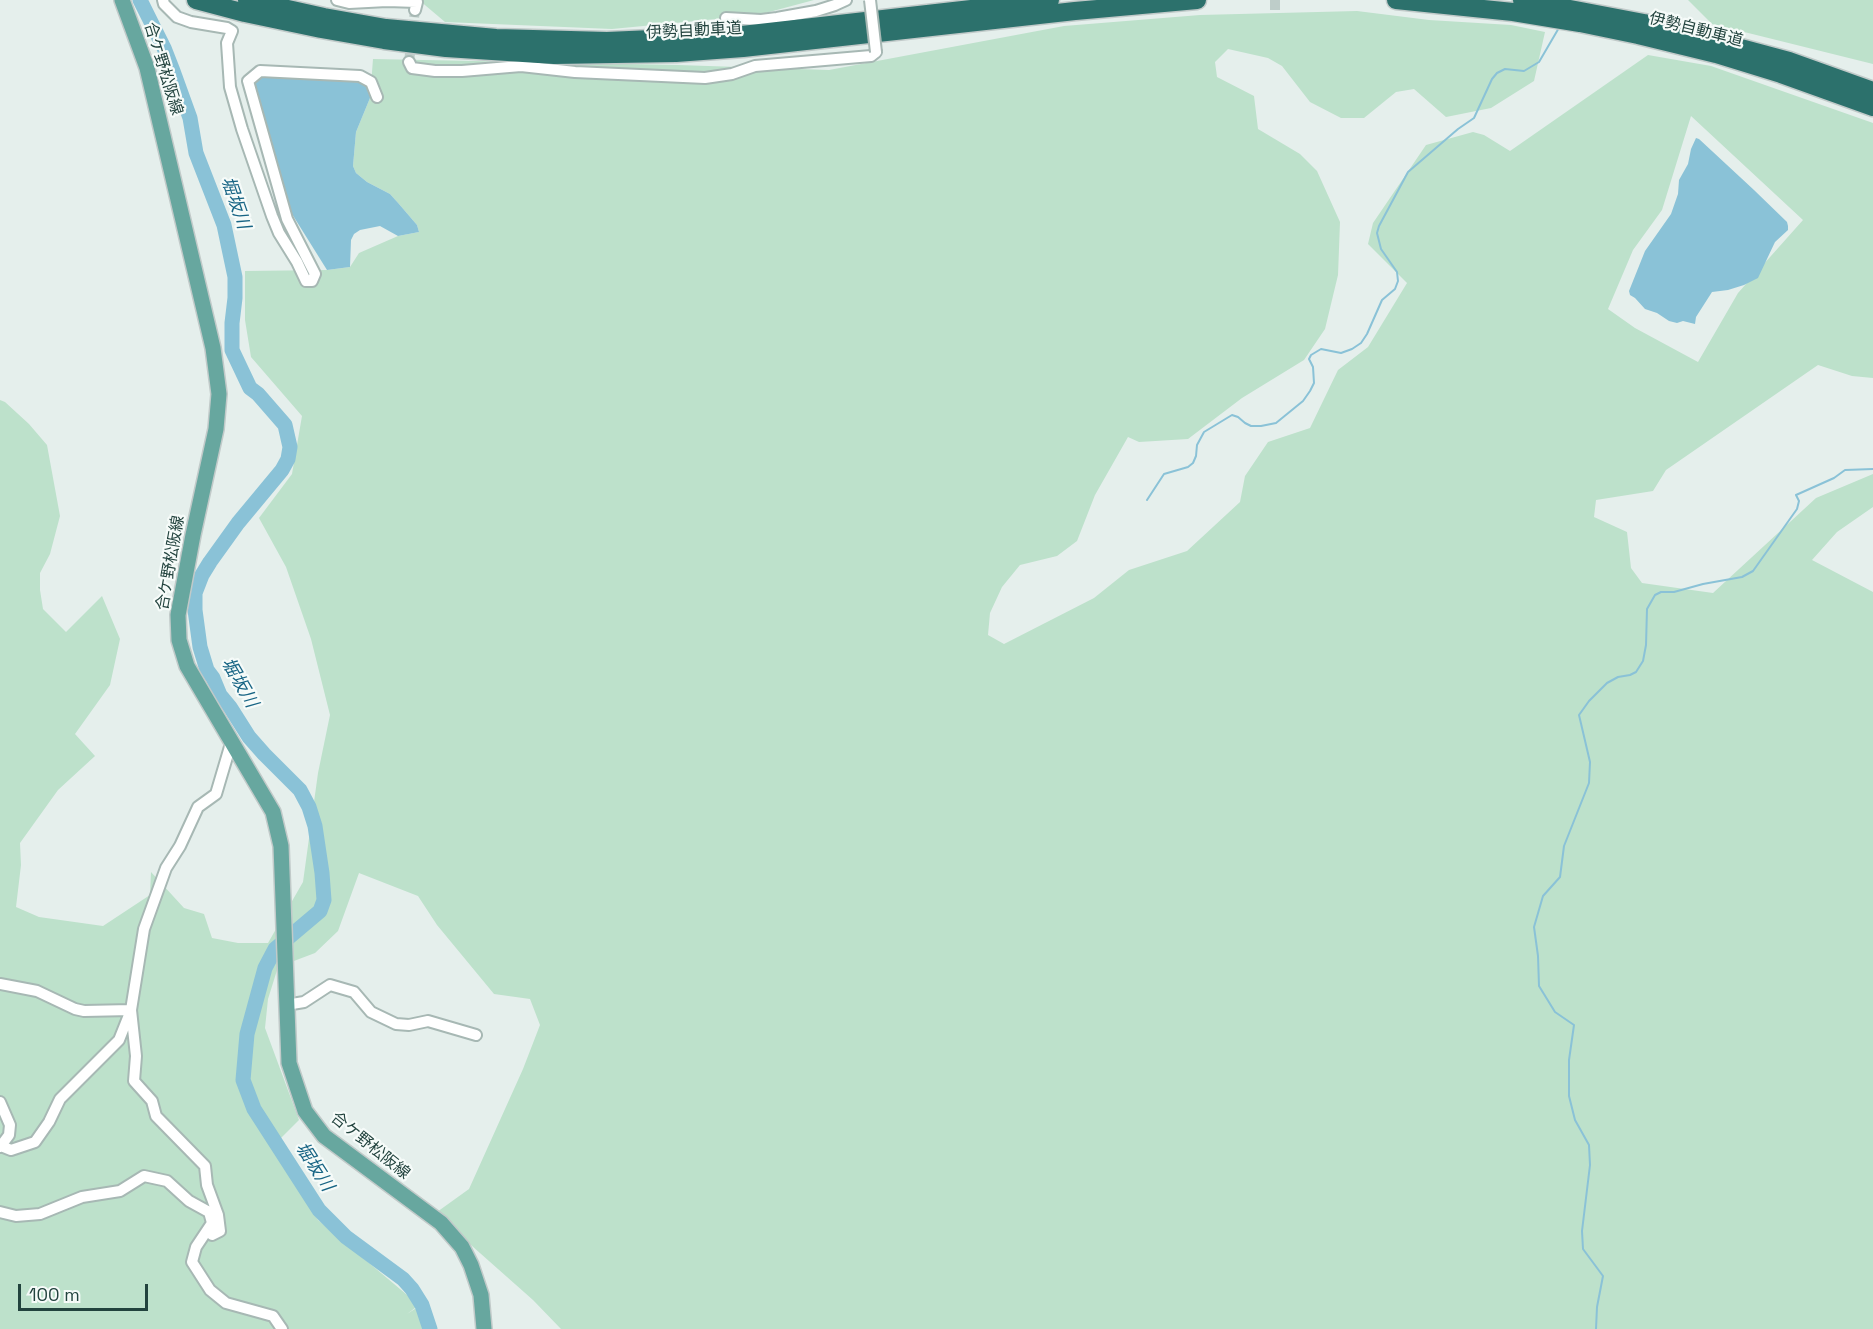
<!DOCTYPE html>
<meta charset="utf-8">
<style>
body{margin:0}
#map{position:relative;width:1873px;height:1329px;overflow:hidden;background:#e5efec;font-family:"Space Grotesk",sans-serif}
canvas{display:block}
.scale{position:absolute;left:18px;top:1284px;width:130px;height:27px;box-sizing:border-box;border:3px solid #22433e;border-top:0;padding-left:8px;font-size:18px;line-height:21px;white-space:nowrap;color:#22433e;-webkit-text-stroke:4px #f6fbf9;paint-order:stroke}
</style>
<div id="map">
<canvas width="1873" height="1329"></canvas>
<div class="scale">100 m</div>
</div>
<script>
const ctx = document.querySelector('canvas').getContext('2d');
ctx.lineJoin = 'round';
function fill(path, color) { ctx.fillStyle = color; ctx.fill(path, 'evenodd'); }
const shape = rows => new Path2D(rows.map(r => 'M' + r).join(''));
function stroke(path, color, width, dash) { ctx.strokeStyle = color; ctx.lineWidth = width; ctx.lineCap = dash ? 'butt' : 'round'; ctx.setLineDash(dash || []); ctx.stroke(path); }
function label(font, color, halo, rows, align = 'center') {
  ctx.font = font + ' "Space Grotesk","Noto Sans JP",sans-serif'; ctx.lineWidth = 4.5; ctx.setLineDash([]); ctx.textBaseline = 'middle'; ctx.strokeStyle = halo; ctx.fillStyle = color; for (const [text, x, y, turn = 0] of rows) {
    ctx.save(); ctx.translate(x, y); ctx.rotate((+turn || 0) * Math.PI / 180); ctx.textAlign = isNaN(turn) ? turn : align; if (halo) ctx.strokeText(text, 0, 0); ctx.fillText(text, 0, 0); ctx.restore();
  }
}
const green = shape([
 [419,0,814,0,758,15,612,29,445,22],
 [1688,0,1873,0,1873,64,1712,24],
 [1357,11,1429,20,1511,25,1545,32,1534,81,1491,108,1446,117,1414,89,1396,92,1364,118,1341,118,1310,102,1282,66,1268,58,1228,49,1215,62,1217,77,1254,96,1258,129,1300,154,1317,171,1340,222,1338,275,1325,329,1304,360,1242,398,1188,439,1139,442,1128,437,1095,495,1077,541,1057,556,1020,565,1002,587,990,613,988,635,1004,644,1094,598,1129,570,1187,551,1240,502,1245,476,1268,442,1310,428,1338,370,1368,347,1407,283,1368,244,1373,223,1426,145,1473,132,1484,135,1510,151,1648,55,1711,66,1873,123,1873,378,1852,376,1818,365,1666,470,1653,491,1596,500,1594,517,1627,532,1631,568,1642,583,1713,593,1816,498,1873,474,1873,507,1837,532,1812,560,1873,592,1873,1329,561,1329,533,1300,463,1238,437,1212,469,1189,523,1069,540,1025,530,999,494,994,437,925,418,896,359,873,338,931,315,953,278,967,268,999,265,1028,299,1120,272,1147,318,1220,419,1305,407,1314,418,1307,428,1329,0,1329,0,400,5,402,29,424,47,445,60,516,50,554,40,573,40,590,43,609,66,632,102,596,120,639,110,685,75,734,95,756,58,790,20,843,21,865,16,907,39,917,103,926,150,895,151,872,184,908,204,914,212,938,238,943,268,943,303,882,318,773,330,715,311,639,286,567,259,518,292,474,302,416,251,357,245,320,245,271,327,270,350,267,359,253,398,236,419,232,417,225,399,204,390,194,367,182,356,173,353,166,356,132,370,98,373,59,678,65,829,70,1064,26,1200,15],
 [1691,116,1803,220,1738,293,1698,362,1635,328,1608,309,1633,250,1662,210]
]);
const water = shape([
 [261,77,372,83,370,98,356,132,353,166,356,173,367,182,390,194,399,204,417,225,419,232,398,236,380,226,360,230,354,234,351,240,350,267,327,270,292,214,253,85],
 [1696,138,1699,139,1754,190,1787,222,1788,226,1788,230,1775,242,1758,278,1744,285,1728,290,1712,292,1696,317,1695,324,1683,321,1677,323,1669,321,1657,313,1645,309,1635,298,1630,295,1629,291,1645,251,1671,214,1678,194,1679,180,1688,164,1691,149]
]);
const stream = shape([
 [1147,500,1164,474,1188,467,1193,463,1196,456,1197,445,1204,432,1232,415,1238,417,1245,423,1251,426,1261,426,1276,423,1303,401,1310,391,1314,383,1313,367,1309,359,1311,355,1321,349,1341,353,1352,349,1361,343,1367,334,1382,300,1395,289,1398,281,1397,272,1381,249,1377,233,1379,226,1408,172,1458,129,1474,118,1492,79,1497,73,1505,69,1524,71,1539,62,1560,26],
 [1596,1329,1597,1307,1603,1276,1583,1249,1582,1231,1590,1165,1589,1145,1575,1120,1569,1096,1569,1060,1574,1025,1555,1012,1539,986,1538,956,1534,927,1543,896,1560,877,1564,846,1589,783,1590,762,1579,715,1589,701,1607,683,1618,677,1630,675,1636,672,1643,661,1646,645,1647,609,1655,595,1661,592,1674,592,1703,584,1742,577,1753,571,1797,509,1799,501,1796,495,1834,478,1845,470,1873,469]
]);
const river = shape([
 [140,0,164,48,173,71,190,118,196,153,224,225,235,277,235,298,232,323,232,350,250,388,258,394,285,425,290,447,288,459,282,470,238,523,210,562,202,575,195,593,195,610,200,647,207,670,213,678,220,695,230,707,249,737,264,754,300,790,309,807,315,826,322,873,324,900,320,911,275,949,265,968,247,1034,243,1080,254,1109,319,1210,346,1237,403,1279,412,1289,422,1305,430,1329]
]);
const streetTunnel = shape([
 [1275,0,1275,13],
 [409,62,415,10]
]);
const street = shape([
 [163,0,164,4,177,17,191,22,227,28,232,31,227,43,230,87,242,129,272,216,279,233,297,262,306,281,312,281,315,274,287,219,248,81,260,71,360,76,371,82,377,97],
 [337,0,349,3,387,1,417,2,415,10],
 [726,18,761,20,777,18,816,11,835,5,846,0],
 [409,62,412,68,435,71,462,71,521,66,575,72,705,78,732,74,755,66,871,56,876,52],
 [0,984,37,991,75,1009,84,1011,131,1010,119,1040,60,1099,49,1122,35,1142,11,1150,1,1146],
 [286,1005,304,1002,330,985,354,992,371,1012,396,1024,409,1025,428,1021,476,1035],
 [0,1102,10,1125,9,1135,0,1147],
 [0,1212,16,1216,40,1214,82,1197,120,1191,144,1176,167,1181,189,1201,209,1212,212,1223,196,1247,192,1262,210,1290,226,1303,273,1316,282,1329],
 [212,1223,212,1235,220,1231,218,1215,207,1185,205,1166,156,1116,152,1101,134,1081,136,1056,131,1010,144,929,166,868,180,846,198,807,216,794,232,740]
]);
const primary = shape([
 [122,0,147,68,213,348,219,394,216,429,193,535,178,615,179,640,187,666,273,812,281,846,289,1063,305,1111,324,1136,441,1223,462,1247,471,1265,481,1295,484,1329]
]);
const highway = shape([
 [196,0,245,13,321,29,384,40,446,48,554,55,676,53,743,48,1075,11,1197,0],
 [247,0,324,17,386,28,496,38,607,41,742,35,1050,0],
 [1396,0,1513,12,1580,23,1638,35,1716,54,1781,74,1873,107],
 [1522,0,1644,23,1722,43,1789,61,1873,91]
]);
const streetBridge = shape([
 [870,0,876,52]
]);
const streetNames = [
 ["伊勢自動車道",1696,30,14],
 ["伊勢自動車道",694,31,-3],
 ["合ケ野松阪線",163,69,73],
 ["合ケ野松阪線",171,563,-80],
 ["合ケ野松阪線",370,1146,39]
];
const waterNames = [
 ["堀坂川",235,203,71],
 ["堀坂川",239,683,60],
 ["堀坂川",314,1167,57]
];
fill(green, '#bde1cb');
fill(water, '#8ac2d7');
stroke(stream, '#8ac2d7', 2);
stroke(river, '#8ac2d7', 15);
stroke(streetTunnel, '#becdc9', 10, [10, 5]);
stroke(street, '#a7b8b4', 14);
stroke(primary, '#c1cac9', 18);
stroke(highway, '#c1cac9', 21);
stroke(street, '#fff', 10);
stroke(primary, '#67a79f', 15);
stroke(highway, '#2c716c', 18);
stroke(streetBridge, '#a7b8b4', 14, []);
stroke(streetBridge, '#fff', 10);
label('16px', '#22433e', '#f6fbf9', streetNames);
label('italic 18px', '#176484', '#f6fbf9', waterNames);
</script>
